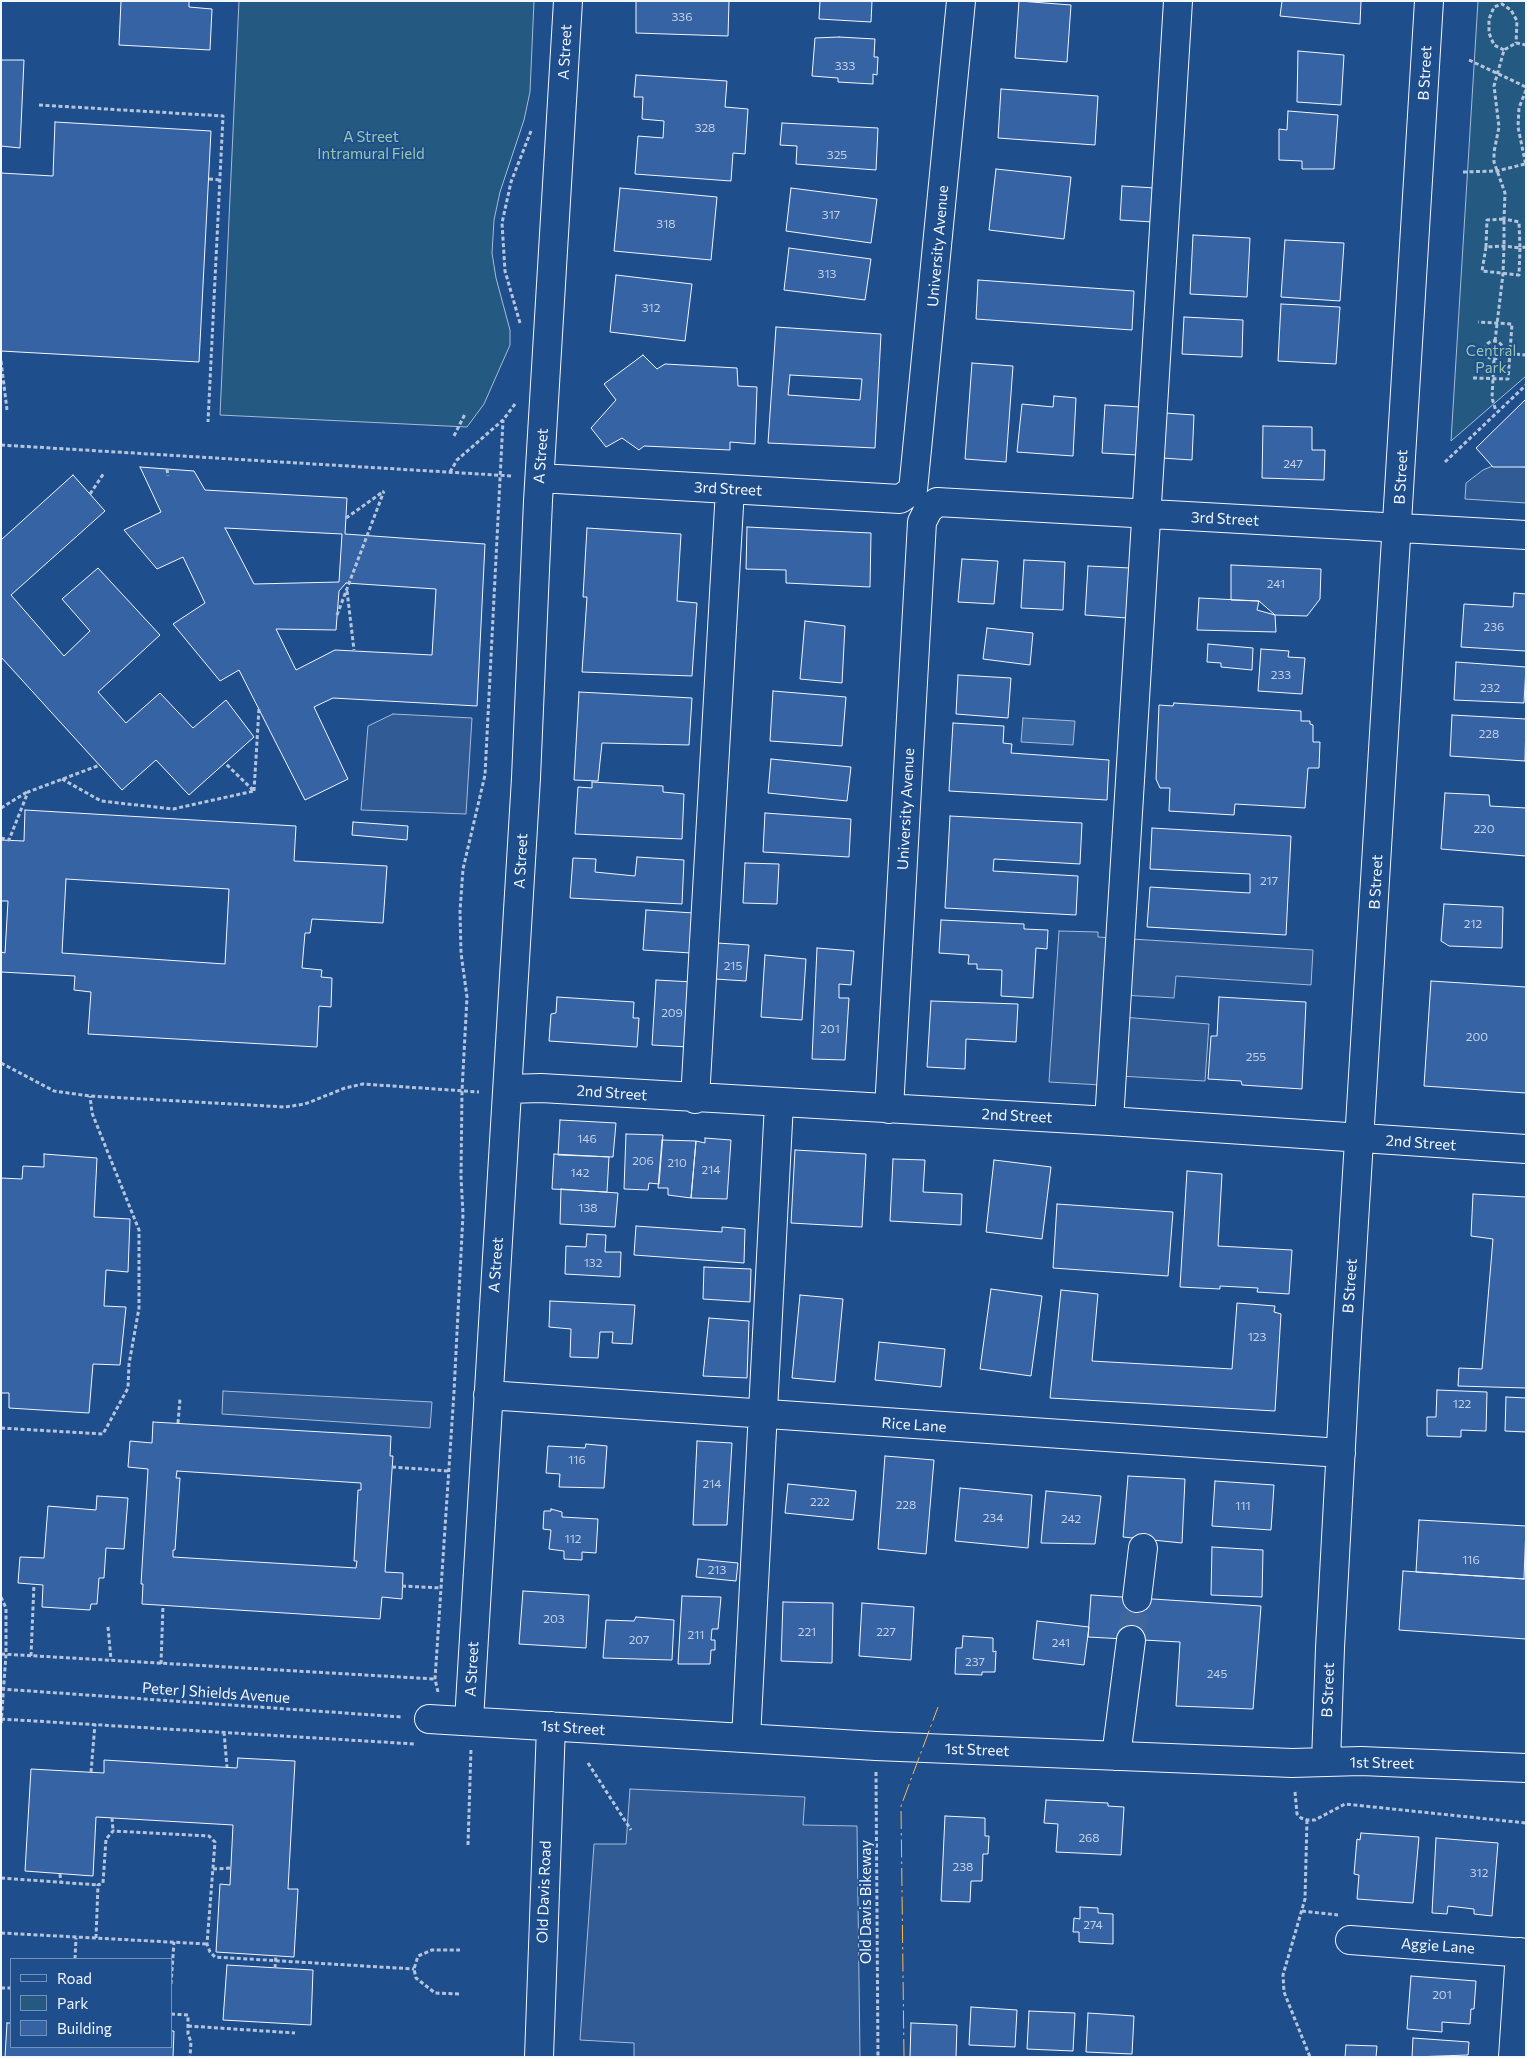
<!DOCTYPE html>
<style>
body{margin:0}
#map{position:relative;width:1527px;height:2058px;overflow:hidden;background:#1f4e8c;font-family:Commissioner,sans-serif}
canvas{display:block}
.frame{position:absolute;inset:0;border:2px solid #f2f6ff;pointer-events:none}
.legend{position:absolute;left:10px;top:1958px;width:162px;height:90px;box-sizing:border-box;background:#1f4e8c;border:1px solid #7391ba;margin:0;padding:6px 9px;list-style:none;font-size:15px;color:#f2f6ff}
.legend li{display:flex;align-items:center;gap:10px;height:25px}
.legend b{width:25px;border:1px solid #7391ba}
</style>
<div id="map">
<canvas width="1527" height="2058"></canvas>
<div class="frame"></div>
<ul class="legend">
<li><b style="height:6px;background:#1f4e8c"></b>Road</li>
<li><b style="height:14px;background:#245a82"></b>Park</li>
<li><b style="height:14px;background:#3563a3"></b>Building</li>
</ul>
</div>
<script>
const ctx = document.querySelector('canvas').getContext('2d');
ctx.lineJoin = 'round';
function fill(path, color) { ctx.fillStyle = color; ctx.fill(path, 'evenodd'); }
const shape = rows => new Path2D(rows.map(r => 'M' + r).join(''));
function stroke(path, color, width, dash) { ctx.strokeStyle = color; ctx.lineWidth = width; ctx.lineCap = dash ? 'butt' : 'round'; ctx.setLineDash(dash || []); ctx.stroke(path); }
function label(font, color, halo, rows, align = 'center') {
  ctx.font = font + ' Commissioner,sans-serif'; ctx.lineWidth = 4; ctx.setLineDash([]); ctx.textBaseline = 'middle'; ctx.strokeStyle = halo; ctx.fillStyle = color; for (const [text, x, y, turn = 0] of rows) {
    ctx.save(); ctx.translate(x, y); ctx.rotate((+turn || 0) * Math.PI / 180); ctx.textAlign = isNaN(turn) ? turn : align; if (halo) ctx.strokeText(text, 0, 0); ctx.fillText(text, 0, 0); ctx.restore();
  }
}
const green = shape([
 [239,1,534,1,530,92,524,120,500,192,494,220,492,253,496,278,510,330,510,345,484,404,467,427,220,415,239,1],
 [1478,1,1526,1,1526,376,1451,441,1478,1]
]);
const parking = shape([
 [1495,465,1526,467,1526,503,1465,499,1466,483,1483,470,1495,465],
 [393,714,472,718,466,814,361,810,368,726,393,714],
 [1059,931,1098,932,1098,937,1313,950,1311,985,1176,976,1174,998,1122,995,1122,1017,1209,1024,1205,1081,1119,1076,1118,1086,1049,1082,1059,931],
 [223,1391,432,1402,430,1428,222,1414,223,1391],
 [630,1789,805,1797,803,1825,857,1826,860,2057,634,2057,634,2043,580,2040,594,1844,626,1844,630,1789]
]);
const water = shape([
 [1023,718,1075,721,1073,745,1021,742,1023,718]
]);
const building = shape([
 [121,1,189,1,189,7,212,9,210,50,119,45,121,1],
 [636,1,729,1,728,36,636,33,636,1],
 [820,1,872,1,871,22,819,19,820,1],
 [1019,1,1071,5,1067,62,1015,58,1019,1],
 [1282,1,1361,1,1360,24,1280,16,1282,1],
 [839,37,875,39,874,57,878,57,877,75,873,74,873,84,838,82,838,78,812,76,815,38,839,37],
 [1298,51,1344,55,1341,105,1297,102,1298,51],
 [1,60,24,60,20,148,1,146,1,60],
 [636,75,727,81,725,107,748,109,745,154,733,153,731,181,635,174,638,136,663,138,664,121,642,119,643,97,634,97,636,75],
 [1001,89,1098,96,1095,145,998,138,1001,89],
 [1288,111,1338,115,1334,169,1302,169,1302,161,1279,160,1279,129,1287,130,1288,111],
 [55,122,211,131,199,362,1,351,1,173,53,176,55,122],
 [782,123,878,128,876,170,796,164,797,146,780,145,782,123],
 [996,169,1071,177,1064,239,989,230,996,169],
 [1122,186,1155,188,1153,222,1120,220,1122,186],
 [620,188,717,197,711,260,614,251,620,188],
 [791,188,877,199,871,243,786,231,791,188],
 [1193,235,1250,238,1247,297,1190,294,1193,235],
 [1285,240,1344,243,1340,301,1281,297,1285,240],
 [789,248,871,259,865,300,784,290,789,248],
 [616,275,692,284,685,341,610,332,616,275],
 [978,280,1134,291,1132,330,976,319,978,280],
 [1281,304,1340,307,1336,364,1278,361,1281,304],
 [1184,317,1243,320,1242,357,1182,354,1184,317],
 [776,327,881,334,875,448,768,443,776,327],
 [790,375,862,379,860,400,788,395,790,375],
 [643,355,657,369,665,364,737,368,738,386,757,387,755,444,730,442,730,450,644,446,639,450,622,438,606,447,591,428,616,400,604,384,643,355],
 [972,363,1013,366,1006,462,965,459,972,363],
 [1054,396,1076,398,1073,456,1017,452,1022,404,1053,407,1054,396],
 [1526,399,1526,467,1493,467,1476,448,1526,399],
 [1105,405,1140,407,1137,455,1102,453,1105,405],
 [1165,413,1194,415,1192,460,1162,458,1165,413],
 [1263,426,1312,427,1312,450,1325,450,1324,480,1262,478,1263,426],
 [140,467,194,471,205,490,347,498,345,534,485,544,477,706,333,698,314,707,348,779,305,800,239,670,220,681,173,624,205,603,183,557,157,569,124,530,161,512,140,467],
 [225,528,342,534,339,582,254,584,225,528],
 [346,583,436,589,432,655,335,650,296,670,276,629,336,630,339,591,346,583],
 [73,475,105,511,11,595,64,656,90,631,62,599,98,568,160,635,98,692,126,723,160,693,193,728,226,700,254,737,189,795,156,760,122,790,1,657,1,540,73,475],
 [747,527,871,533,870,587,786,583,786,570,746,569,747,527],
 [587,528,681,534,677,601,697,603,692,676,582,672,587,597,583,597,587,528],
 [962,559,998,561,994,604,958,602,962,559],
 [1024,560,1065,562,1063,610,1021,608,1024,560],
 [1231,565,1321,569,1320,599,1307,616,1275,615,1259,601,1231,600,1231,565],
 [1088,566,1130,568,1127,618,1085,615,1088,566],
 [1514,593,1526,594,1526,651,1461,647,1464,604,1513,607,1514,593],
 [1199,598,1259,601,1257,610,1275,615,1276,632,1197,630,1199,598],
 [805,621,845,626,842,683,800,679,805,621],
 [987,628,1033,633,1030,665,983,659,987,628],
 [1208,644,1253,648,1252,670,1221,667,1221,663,1207,662,1208,644],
 [1261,649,1289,651,1288,657,1305,658,1302,694,1258,691,1261,649],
 [1456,662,1526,667,1524,703,1454,700,1456,662],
 [958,675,1011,678,1008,718,956,714,958,675],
 [773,691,846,697,842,746,770,741,773,691],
 [579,692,692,698,689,745,602,743,598,781,574,780,579,692],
 [1174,703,1301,711,1301,721,1310,721,1310,724,1313,725,1313,742,1320,742,1319,768,1308,768,1305,808,1235,804,1234,815,1169,811,1170,788,1160,788,1156,779,1159,705,1173,706,1174,703],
 [1452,715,1526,719,1525,761,1450,756,1452,715],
 [953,723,1004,726,1003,743,1012,744,1011,753,1109,760,1107,800,949,791,953,723],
 [771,759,851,767,847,801,768,793,771,759],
 [592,782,663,786,663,792,684,794,682,839,575,834,578,787,592,788,592,782],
 [1445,793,1489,795,1490,806,1526,808,1526,856,1441,849,1445,793],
 [25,810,296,826,294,861,387,866,383,923,312,919,310,933,305,933,302,968,322,970,321,977,332,978,331,1007,319,1006,317,1047,88,1034,91,992,74,990,75,976,1,972,1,952,5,953,8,901,1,901,1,840,24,841,25,810],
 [66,879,229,889,225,964,62,953,66,879],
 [765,813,851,819,849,857,763,852,765,813],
 [950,816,1082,823,1080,864,994,859,993,871,1078,876,1076,915,945,908,950,816],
 [353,822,408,826,407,840,352,835,353,822],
 [1152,828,1291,836,1286,935,1147,927,1150,887,1250,893,1250,874,1150,869,1152,828],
 [637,857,684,860,682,904,570,898,573,858,596,859,595,872,635,876,637,857],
 [745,863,779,864,777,904,743,903,745,863],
 [1444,904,1503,907,1502,948,1449,946,1441,941,1444,904],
 [646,910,694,913,691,953,643,950,646,910],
 [941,920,1024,924,1024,929,1048,930,1047,949,1036,948,1033,998,1001,996,1002,970,977,969,977,964,968,964,969,955,939,953,941,920],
 [717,943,749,945,746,981,715,979,717,943],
 [817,948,854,951,851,985,839,984,839,998,849,998,845,1060,812,1059,817,948],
 [765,955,806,959,802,1020,761,1017,765,955],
 [656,980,693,982,689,1047,652,1045,656,980],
 [1431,981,1526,987,1526,1093,1424,1086,1431,981],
 [557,997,634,1002,633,1018,639,1018,637,1047,549,1041,551,1014,556,1013,557,997],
 [1219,997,1306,1002,1302,1089,1242,1085,1241,1081,1208,1079,1211,1036,1217,1036,1219,997],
 [931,1001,1018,1004,1016,1042,966,1039,965,1069,927,1067,931,1001],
 [560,1120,616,1123,613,1157,558,1155,560,1120],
 [626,1134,663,1135,659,1184,649,1183,648,1190,624,1189,626,1134],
 [705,1138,731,1140,727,1199,691,1198,696,1141,705,1143,705,1138],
 [662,1140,696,1141,691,1198,668,1195,668,1188,658,1188,662,1140],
 [795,1150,866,1154,862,1227,791,1223,795,1150],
 [44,1154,97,1158,94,1217,130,1219,128,1272,106,1270,104,1306,126,1307,120,1365,93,1364,89,1413,9,1408,9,1393,1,1393,1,1178,22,1179,23,1166,44,1167,44,1154],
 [554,1154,609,1157,607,1192,552,1189,554,1154],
 [893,1159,925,1160,923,1192,962,1194,961,1225,890,1221,893,1159],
 [994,1160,1051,1167,1042,1239,986,1232,994,1160],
 [1187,1171,1222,1174,1218,1246,1292,1250,1289,1294,1257,1292,1258,1288,1220,1286,1220,1289,1180,1287,1187,1171],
 [561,1189,618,1193,615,1227,560,1224,561,1189],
 [1473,1194,1526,1197,1526,1388,1458,1386,1459,1368,1482,1369,1493,1239,1471,1236,1473,1194],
 [1057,1204,1173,1212,1168,1276,1053,1268,1057,1204],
 [636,1226,722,1232,722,1227,745,1229,744,1263,634,1255,636,1226],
 [587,1234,606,1235,605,1252,621,1252,620,1277,565,1274,566,1246,586,1247,587,1234],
 [704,1267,751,1269,750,1302,703,1299,704,1267],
 [991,1289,1042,1296,1031,1376,980,1369,991,1289],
 [1061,1290,1098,1294,1092,1361,1232,1369,1237,1303,1275,1306,1274,1312,1281,1314,1275,1411,1050,1398,1061,1290],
 [800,1295,843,1299,835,1382,792,1378,800,1295],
 [550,1301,635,1305,632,1344,612,1343,613,1332,600,1332,598,1358,570,1357,571,1329,549,1327,550,1301],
 [709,1318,749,1321,747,1378,703,1376,709,1318],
 [879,1342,945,1349,941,1387,875,1380,879,1342],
 [1437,1390,1487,1392,1486,1431,1461,1430,1461,1437,1427,1436,1427,1417,1436,1417,1437,1390],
 [1506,1397,1526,1398,1526,1432,1505,1431,1506,1397],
 [153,1422,391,1436,390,1456,393,1456,385,1572,403,1573,402,1599,382,1597,380,1619,142,1604,143,1584,141,1584,148,1469,128,1467,130,1441,152,1443,153,1422],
 [177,1471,361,1483,361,1490,358,1490,354,1561,357,1561,356,1568,173,1557,173,1550,175,1550,180,1478,176,1478,177,1471],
 [697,1441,732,1443,727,1525,693,1525,697,1441],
 [586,1444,607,1446,604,1488,559,1487,560,1474,546,1473,548,1446,585,1448,586,1444],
 [885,1456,934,1460,926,1554,878,1549,885,1456],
 [1128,1476,1185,1479,1182,1543,1123,1537,1128,1476],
 [1215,1481,1274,1485,1271,1530,1212,1526,1215,1481],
 [788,1484,856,1491,853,1520,785,1513,788,1484],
 [960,1488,1032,1495,1028,1548,955,1541,960,1488],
 [1046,1491,1101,1496,1095,1544,1041,1543,1046,1491],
 [97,1496,128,1498,124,1549,106,1548,104,1578,99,1578,97,1604,91,1604,90,1610,42,1607,43,1585,18,1583,20,1557,44,1558,48,1506,96,1510,97,1496],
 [551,1509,562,1512,562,1517,598,1519,596,1553,582,1552,582,1560,564,1559,564,1551,549,1549,551,1530,543,1529,544,1511,551,1511,551,1509],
 [1419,1520,1526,1526,1524,1579,1416,1572,1419,1520],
 [1212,1547,1263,1550,1262,1597,1211,1595,1212,1547],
 [698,1559,738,1563,736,1581,696,1577,698,1559],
 [1403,1571,1526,1579,1526,1639,1399,1630,1403,1571],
 [523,1591,589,1595,586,1648,519,1644,523,1591],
 [1091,1595,1261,1606,1253,1709,1176,1706,1180,1642,1088,1637,1091,1595],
 [682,1596,721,1597,718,1629,712,1629,711,1640,715,1640,715,1650,711,1650,710,1664,678,1664,682,1596],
 [783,1602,833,1603,832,1663,781,1661,783,1602],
 [862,1603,914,1607,911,1660,859,1656,862,1603],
 [636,1617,674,1620,672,1660,603,1658,606,1620,634,1621,636,1617],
 [1037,1621,1089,1627,1084,1665,1033,1659,1037,1621],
 [963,1636,993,1638,993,1652,996,1651,995,1672,982,1672,982,1675,955,1674,956,1648,962,1648,963,1636],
 [238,1758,295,1761,288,1889,298,1889,294,1957,216,1952,220,1884,230,1885,233,1825,96,1817,93,1876,25,1871,31,1769,104,1773,104,1760,237,1768,238,1758],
 [1046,1800,1108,1803,1108,1806,1124,1807,1121,1855,1056,1852,1058,1824,1044,1823,1046,1800],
 [945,1816,985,1818,985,1836,989,1836,988,1854,983,1854,982,1881,971,1881,970,1902,941,1901,945,1816],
 [1361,1833,1419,1837,1413,1903,1357,1899,1359,1875,1354,1874,1357,1839,1360,1840,1361,1833],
 [1436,1838,1498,1843,1492,1916,1474,1914,1474,1909,1448,1906,1447,1914,1432,1913,1436,1838],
 [1080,1907,1098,1908,1098,1913,1113,1914,1113,1944,1079,1942,1079,1932,1073,1932,1074,1918,1080,1919,1080,1907],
 [227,1965,313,1970,311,2025,223,2020,227,1965],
 [1411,1976,1476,1981,1474,2009,1471,2009,1470,2024,1442,2022,1442,2032,1407,2029,1411,1976],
 [971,2007,1017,2010,1015,2047,969,2045,971,2007],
 [1029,2011,1075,2013,1073,2051,1027,2049,1029,2011],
 [1088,2013,1134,2016,1132,2054,1086,2052,1088,2013],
 [7,2023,11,2023,11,2047,171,2047,171,2031,174,2031,173,2057,5,2057,7,2023],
 [911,2023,957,2025,956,2057,910,2057,911,2023],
 [1413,2038,1469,2042,1468,2055,1412,2057,1413,2038],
 [1346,2045,1377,2046,1376,2057,1345,2057,1346,2045]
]);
const minorTunnel = shape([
 [1131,1640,1137,1598]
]);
const path = shape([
 [1504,50,1494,45,1489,33,1489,19,1494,7,1502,4,1511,10,1517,21,1516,43],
 [1469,60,1526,87],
 [1526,90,1519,108,1518,127,1526,166],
 [39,105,223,116,208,422],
 [1463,172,1497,171,1525,164],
 [209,179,220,180],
 [1486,247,1482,271,1519,275,1520,248,1526,247],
 [520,323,505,271,502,223,511,182,531,131],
 '1485 350a9 9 0 1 1 18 0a9 9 0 1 1-18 0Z',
 [1495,341,1503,274,1504,246,1504,219,1487,220,1486,247,1504,246,1520,248,1519,222,1504,219,1505,193,1494,162,1494,152,1499,127,1494,86,1504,50,1516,43,1526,45],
 [1503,353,1526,355],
 [1494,360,1492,398,1496,411],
 [1,361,7,410],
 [1473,378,1508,379,1512,324,1478,322],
 [454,436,465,414],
 [1,445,512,476],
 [1445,462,1526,385],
 [167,469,168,476],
 [450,472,457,460,503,420,515,404],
 [90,494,104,473],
 [346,518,384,491],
 [347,591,354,650],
 [337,615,384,491],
 [62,779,101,801,173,809,254,791,225,763],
 [254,791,259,708],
 [1,808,27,792],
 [1,838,9,840,28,792,100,765],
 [1,1063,54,1091,90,1096,285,1107,305,1104,345,1088,363,1084,479,1092],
 [178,1423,180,1399],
 [1,1428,103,1434,128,1388,129,1364,139,1308,139,1230,92,1113,90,1096],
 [392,1467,449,1471],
 [402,1586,441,1588],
 [1,1597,6,1608,6,1654,1,1725],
 [108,1627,111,1660],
 [1,1654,435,1679],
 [31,1656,34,1584],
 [161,1664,163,1605],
 [1,1689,402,1717],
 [438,1692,435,1679,454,1392,463,1214,461,1177,462,1091,467,997,461,953,460,911,463,869,485,775,503,420],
 [1,1719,415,1744],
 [224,1732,227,1767],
 [588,1763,631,1830],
 [91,1772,95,1724],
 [876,1772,878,2057],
 [1295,1792,1297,1814,1301,1818,1307,1820,1315,1820,1345,1804,1526,1823],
 [112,1818,113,1831],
 [1307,1820,1305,1899,1283,1975,1284,1992,1310,2057],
 [468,1845,471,1748],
 [213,1869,231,1868],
 [60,1874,61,1883],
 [1,1878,98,1885],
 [1302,1911,1338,1915],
 [1,1933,207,1944],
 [96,1938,98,1885,103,1883,106,1839,113,1831,209,1836,215,1842,207,1944,210,1952,215,1957,414,1969],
 [75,1959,76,1938],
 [275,1968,276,1955],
 [171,1984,174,1942],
 [1,1988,11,1988],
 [459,1994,435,1993,416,1978,414,1969,418,1956,432,1950,460,1950],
 [171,2014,188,2015,188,2034,191,2042,190,2057],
 [188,2026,295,2033]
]);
const minor = shape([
 [540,478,900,499,913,490,961,1],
 [508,1089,541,1088,1109,1121,1526,1149],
 [695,1099,730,489],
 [889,1109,922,522,928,510,937,502,1526,535],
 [1109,1121,1178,1],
 [488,1395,1341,1453],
 [1137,1598,1143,1548],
 [429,1719,876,1746,1292,1763,1361,1761,1526,1768],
 [469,1720,526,778,538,501,568,1],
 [746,1738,779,1103],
 [1116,1756,1131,1640],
 [1326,1762,1330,1648,1347,1336,1429,1],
 [1350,1940,1526,1953],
 [539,2057,551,1726],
 [1513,2057,1520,1952]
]);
const power = shape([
 [904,2057,901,1806,938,1707]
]);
const numberNames = [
 ["336",682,17],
 ["333",845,66],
 ["328",705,128],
 ["325",837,155],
 ["317",831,215],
 ["318",666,224],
 ["313",827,274],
 ["312",651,308],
 ["247",1293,464],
 ["241",1276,584],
 ["236",1494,627],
 ["233",1281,675],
 ["232",1490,688],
 ["228",1489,734],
 ["220",1484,829],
 ["217",1269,881],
 ["212",1473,924],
 ["215",733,966],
 ["209",672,1013],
 ["201",830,1029],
 ["200",1477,1037],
 ["255",1256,1057],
 ["146",587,1139],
 ["206",643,1161],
 ["210",677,1163],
 ["214",711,1170],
 ["142",580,1173],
 ["138",588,1208],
 ["132",593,1263],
 ["123",1257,1337],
 ["122",1462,1404],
 ["116",577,1460],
 ["214",712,1484],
 ["222",820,1502],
 ["228",906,1505],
 ["111",1243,1506],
 ["234",993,1518],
 ["242",1071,1519],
 ["112",573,1539],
 ["116",1471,1560],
 ["213",717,1570],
 ["203",554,1619],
 ["221",807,1632],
 ["227",886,1632],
 ["211",696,1635],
 ["207",639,1640],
 ["241",1061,1643],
 ["237",975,1662],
 ["245",1217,1674],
 ["268",1089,1838],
 ["238",963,1867],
 ["312",1479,1873],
 ["274",1093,1925],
 ["201",1442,1995]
];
const streetNames = [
 ["A Street",565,52,-87],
 ["B Street",1425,73,-87],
 ["University Avenue",938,246,-85],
 ["A Street",541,456,-86],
 ["B Street",1401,477,-87],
 ["3rd Street",728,489,3],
 ["3rd Street",1225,519,3],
 ["University Avenue",906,809,-87],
 ["A Street",521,861,-87],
 ["B Street",1376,882,-87],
 ["2nd Street",612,1093,4],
 ["2nd Street",1017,1116,3],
 ["2nd Street",1421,1143,4],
 ["A Street",496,1265,-86],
 ["B Street",1350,1286,-86],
 ["Rice Lane",914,1425,4],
 ["A Street",472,1669,-87],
 ["B Street",1328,1690,-88],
 ["Peter J Shields Avenue",216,1693,4],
 ["1st Street",573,1728,4],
 ["1st Street",977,1750,2],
 ["1st Street",1382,1763,1],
 ["Old Davis Road",544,1892,-88],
 ["Old Davis Bikeway",866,1902,-90],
 ["Aggie Lane",1438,1946,4]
];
const parkNames = [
 ["A Street",371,137],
 ["Intramural Field",371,154],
 ["Central",1491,351],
 ["Park",1491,368]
];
fill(green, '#245a82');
stroke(green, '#a8bbd7', 1);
fill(parking, '#305b95');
stroke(parking, '#a8bbd7', 1);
fill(water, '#3b69a3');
stroke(water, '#a8bbd7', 1);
fill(building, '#3563a3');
stroke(building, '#f2f6ff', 1);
stroke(minorTunnel, '#3f679d', 28, [28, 14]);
stroke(minor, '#f2f6ff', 30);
stroke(path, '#b3c4dc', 3, [4, 2.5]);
stroke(minor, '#1f4e8c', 28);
stroke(power, '#ffb74d', 1, [18, 4, 2.5, 4]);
label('12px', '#c3d1e8', null, numberNames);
label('15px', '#f2f6ff', '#1f4e8c', streetNames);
label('15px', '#97c8a6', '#1f4e8c', parkNames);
</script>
